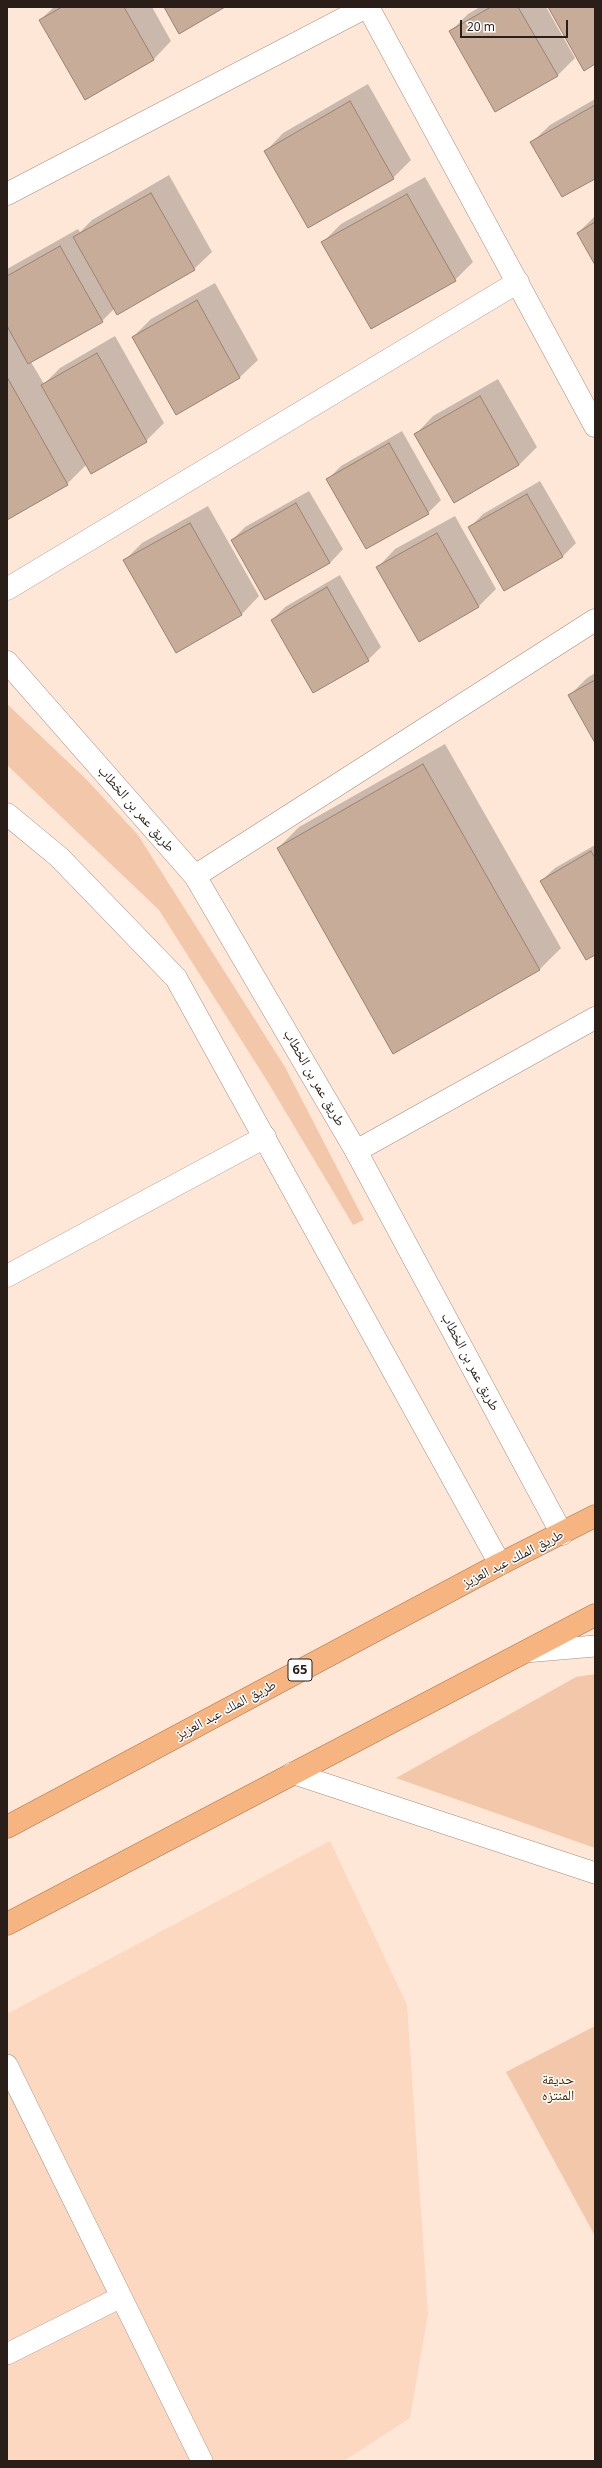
<!DOCTYPE html>
<meta charset="utf-8">
<style>
body{margin:0}
#map{position:relative;width:602px;height:2468px;overflow:hidden;background:#fee7d7;font-family:"Noto Sans",sans-serif}
canvas{display:block}
.frame{position:absolute;inset:0;border:8px solid #291f18;pointer-events:none}
.scale{position:absolute;left:460px;top:20px;width:108px;height:18px;box-sizing:border-box;border:2px solid #291f18;border-top:0;padding-left:5px;font-size:12px;line-height:14px;white-space:nowrap;color:#291f18;-webkit-text-stroke:3px #fff;paint-order:stroke}
</style>
<div id="map">
<canvas width="602" height="2468"></canvas>
<div class="frame"></div>
<div class="scale">20 m</div>
</div>
<script>
const ctx = document.querySelector('canvas').getContext('2d');
ctx.lineJoin = 'round';
function fill(path, color) { ctx.fillStyle = color; ctx.fill(path, 'evenodd'); }
const shape = rows => new Path2D(rows.map(r => 'M' + r).join(''));
function stroke(path, color, width, dash) { ctx.strokeStyle = color; ctx.lineWidth = width; ctx.lineCap = dash ? 'butt' : 'round'; ctx.setLineDash(dash || []); ctx.stroke(path); }
function label(font, color, halo, rows, align = 'center') {
  ctx.font = font + ' "Noto Sans","Noto Naskh Arabic",sans-serif'; ctx.lineWidth = 3; ctx.setLineDash([]); ctx.textBaseline = 'middle'; ctx.strokeStyle = halo; ctx.fillStyle = color; for (const [text, x, y, turn = 0] of rows) {
    ctx.save(); ctx.translate(x, y); ctx.rotate((+turn || 0) * Math.PI / 180); ctx.textAlign = isNaN(turn) ? turn : align; if (halo) ctx.strokeText(text, 0, 0); ctx.fillText(text, 0, 0); ctx.restore();
  }
}
const built = shape([
 [330,1841,407,2005,428,2314,410,2418,344,2461,7,2461,7,2014]
]);
const green = shape([
 [7,704,86,779,138,835,285,1067,364,1220,353,1225,269,1084,159,910,7,765],
 [595,1674,595,1848,396,1778,576,1677],
 [595,2026,595,2236,506,2072]
]);
const shadow = shape([
 [54,7,152,7,171,41,154,59,85,98,40,20],
 [480,7,546,7,575,58,557,76,450,32,468,14],
 [368,84,411,160,393,178,266,151,283,133],
 [595,99,595,177,532,142,550,125],
 [169,175,212,252,194,269,114,309,102,321,31,362,44,384,60,368,115,336,164,423,146,441,92,472,87,464,67,484,7,518,7,269,78,229,80,232,92,220],
 [425,177,473,262,455,280,371,328,323,242,341,224],
 [595,216,595,263,578,233],
 [215,283,258,360,240,377,176,413,133,337,151,319],
 [498,379,537,447,519,465,454,502,416,434,433,416],
 [402,431,441,500,428,513,328,479,341,466],
 [540,481,576,543,562,557,470,527,483,514],
 [309,491,343,549,330,563,265,599,232,540,245,527],
 [208,506,259,596,242,614,176,652,124,561,142,543],
 [455,516,496,589,478,607,378,567,395,549],
 [340,575,381,647,368,660,272,620,285,607],
 [595,673,595,741,569,696,587,678],
 [445,744,561,948,540,969,394,1052,278,848,299,827],
 [595,845,595,954,541,881,555,868]
]);
const building = shape([
 [62,7,124,7,154,60,85,100,39,20,62,7],
 [164,7,225,7,179,34,164,7],
 [491,7,518,7,558,76,495,112,449,31,491,7],
 [548,7,595,7,595,64,584,71,548,7],
 [350,101,394,179,308,228,264,151,350,101],
 [595,105,595,179,562,197,530,142,595,105],
 [151,193,195,270,117,315,73,237,151,193],
 [407,194,456,281,371,329,321,242,407,194],
 [595,222,595,265,577,233,595,222],
 [60,246,103,322,28,364,7,326,7,276,60,246],
 [197,300,240,378,176,415,132,337,197,300],
 [97,353,147,442,91,474,41,385,97,353],
 [7,377,68,485,7,520,7,377],
 [480,396,519,465,454,503,414,434,480,396],
 [389,443,429,514,366,549,326,479,389,443],
 [527,494,563,557,504,591,468,527,527,494],
 [296,503,330,563,265,600,231,540,296,503],
 [190,523,242,615,176,653,123,560,190,523],
 [437,533,479,607,419,642,376,567,437,533],
 [327,587,369,661,313,693,271,620,327,587],
 [595,680,595,743,568,695,595,680],
 [423,764,540,970,393,1054,277,848,423,764],
 [591,851,595,858,595,955,586,960,540,881,591,851]
]);
const service = shape([
 [525,1652,595,1646],
 [292,1773,595,1873],
 [7,2065,202,2461],
 [7,2354,121,2297]
]);
const minor = shape([
 [368,7,595,426],
 [7,194,366,7],
 [7,589,518,282],
 [195,876,595,620],
 [356,1151,595,1018],
 [7,1276,265,1137]
]);
const secondary = shape([
 [7,662,195,876,356,1151,562,1534],
 [7,814,59,857,176,978,500,1564]
]);
const trunk = shape([
 [7,1827,500,1564,595,1516],
 [7,1924,595,1615]
]);
const shields = [
 [300,1670,24]
];
const shieldNames = [
 ["65",300,1670]
];
const streetNames = [
 ["طريق عمر بن الخطاب",136,809,49],
 ["طريق عمر بن الخطاب",314,1078,60],
 ["طريق عمر بن الخطاب",470,1362,62],
 ["طريق الملك عبد العزيز",513,1559,-27],
 ["طريق الملك عبد العزيز",226,1710,-28]
];
const parkNames = [
 ["حديقة",558,2080],
 ["المنتزه",558,2096]
];
fill(built, '#fbd8bf');
fill(green, '#f3c7a9');
fill(shadow, '#0003');
fill(building, '#c7ac99');
stroke(building, '#9b816f', 1);
stroke(service, '#a78d7a', 22);
stroke(minor, '#a78d7a', 23);
stroke(secondary, '#a78d7a', 23);
stroke(trunk, '#ad7447', 23);
stroke(service, '#fff', 21);
stroke(minor, '#fff', 22);
stroke(secondary, '#fff', 22);
stroke(trunk, '#f6b480', 22);
for (const [x, y, w] of shields) { const box = new Path2D(); box.roundRect(x - w / 2, y - 11, w, 22, 3); ctx.fillStyle = '#fff'; ctx.fill(box); stroke(box, '#291f18', 1); }
label('bold 13px', '#291f18', null, shieldNames);
label('14px', '#291f18', '#fff', streetNames);
label('14px', '#4d2400', '#fff', parkNames);
</script>
